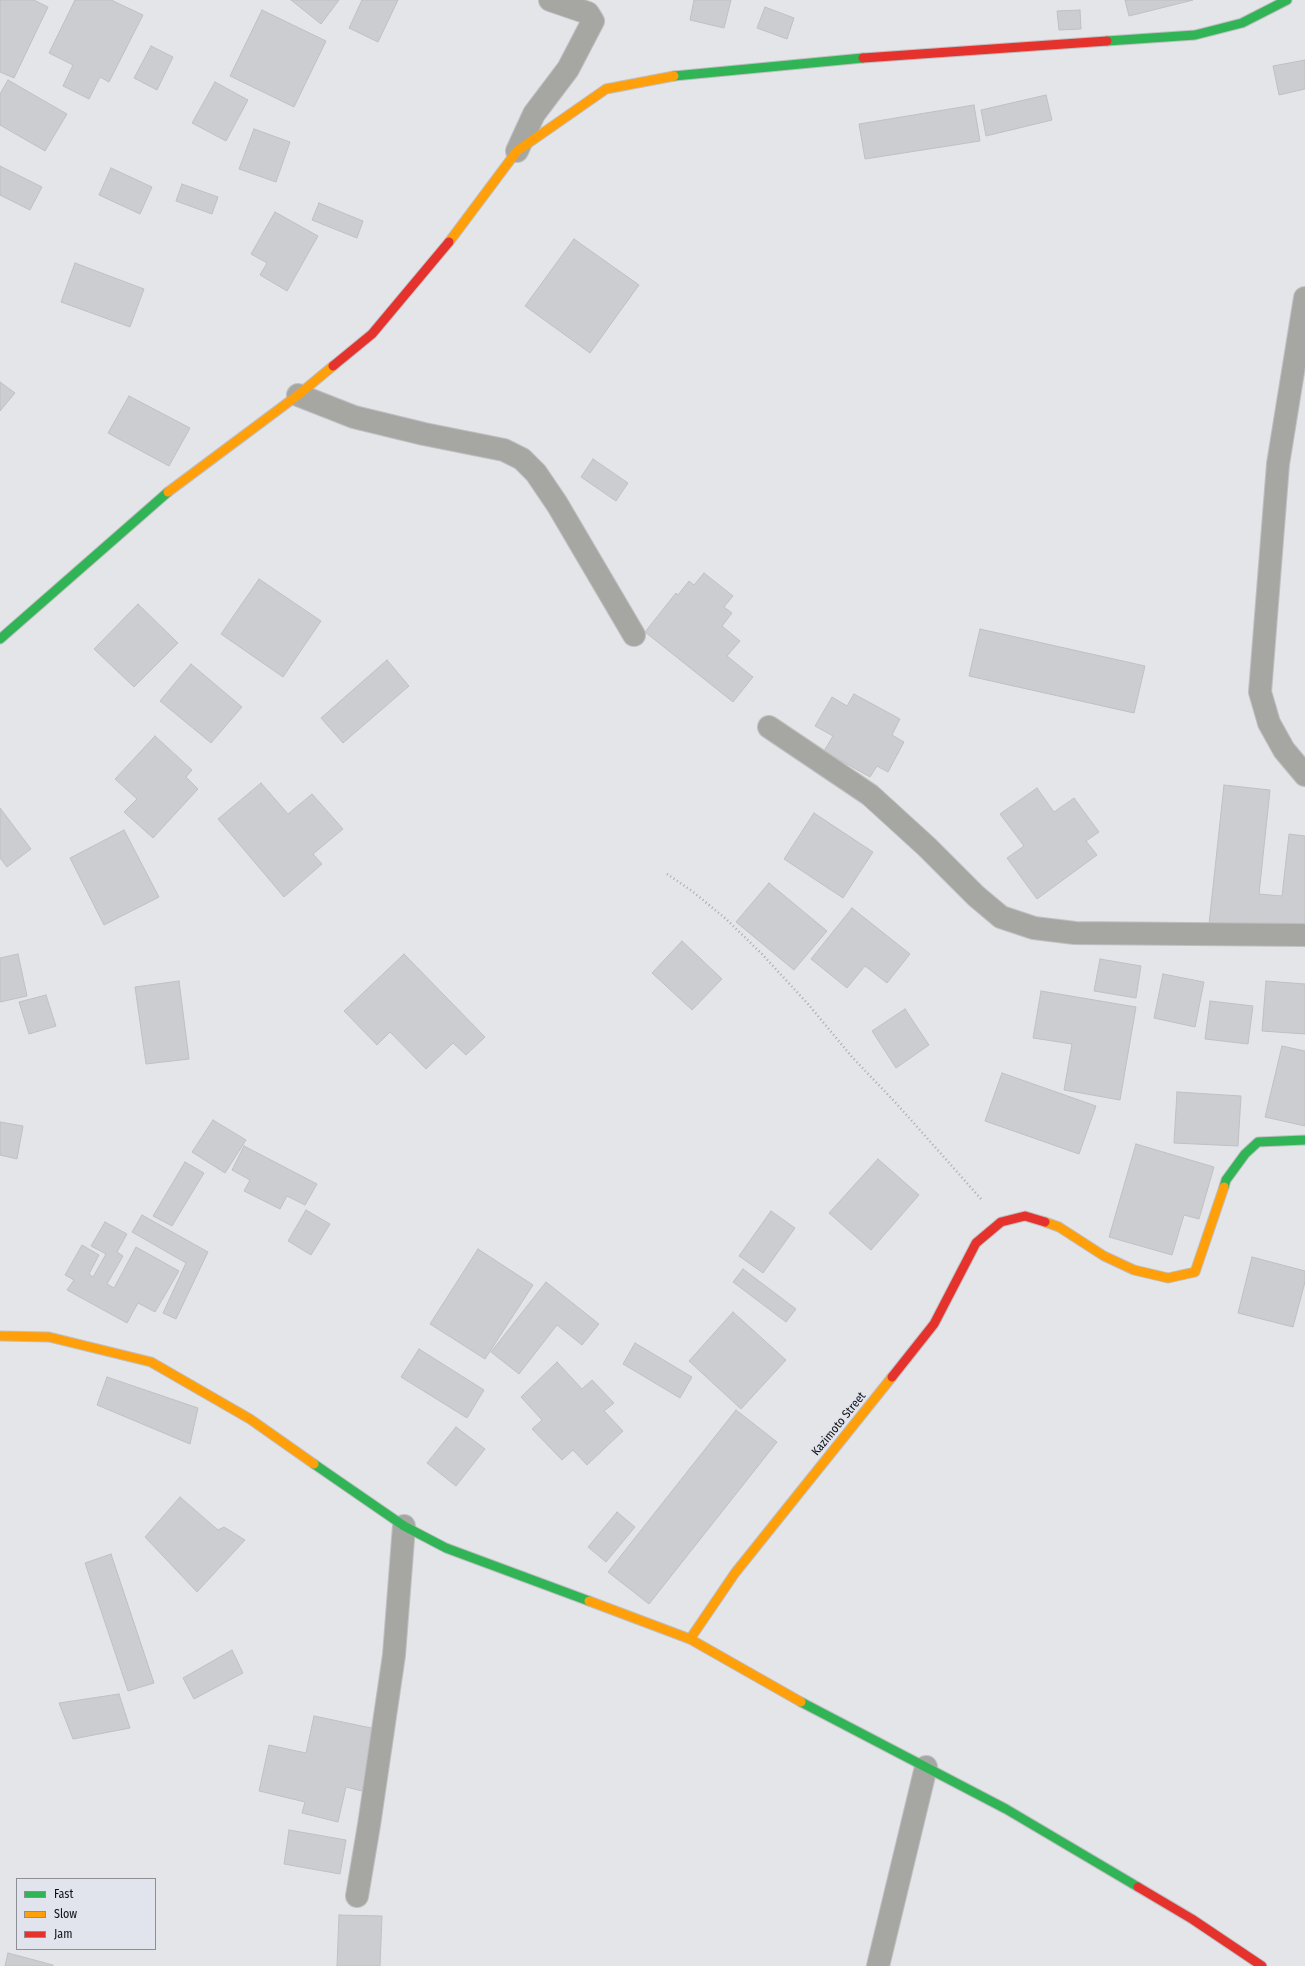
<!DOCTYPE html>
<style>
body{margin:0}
#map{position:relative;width:1305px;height:1966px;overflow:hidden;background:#e4e5e9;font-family:"Fira Sans Condensed",sans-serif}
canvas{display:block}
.legend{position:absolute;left:16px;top:1878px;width:140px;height:72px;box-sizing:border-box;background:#e1e4ec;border:1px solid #8d8f95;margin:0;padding:5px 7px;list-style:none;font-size:12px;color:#101013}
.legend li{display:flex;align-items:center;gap:8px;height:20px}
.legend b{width:20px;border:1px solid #8d8f95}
</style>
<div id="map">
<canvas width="1305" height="1966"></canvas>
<ul class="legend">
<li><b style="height:5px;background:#30b455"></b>Fast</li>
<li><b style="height:5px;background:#ff9f0a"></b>Slow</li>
<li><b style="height:5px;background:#e5322d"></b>Jam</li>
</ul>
</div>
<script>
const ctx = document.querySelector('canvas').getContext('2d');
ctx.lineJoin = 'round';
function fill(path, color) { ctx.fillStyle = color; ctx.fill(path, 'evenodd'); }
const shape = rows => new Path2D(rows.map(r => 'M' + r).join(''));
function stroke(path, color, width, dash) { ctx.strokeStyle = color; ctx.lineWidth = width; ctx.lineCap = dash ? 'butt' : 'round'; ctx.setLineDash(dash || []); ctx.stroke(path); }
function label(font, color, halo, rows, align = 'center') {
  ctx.font = font + ' "Fira Sans Condensed",sans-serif'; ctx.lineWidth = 4; ctx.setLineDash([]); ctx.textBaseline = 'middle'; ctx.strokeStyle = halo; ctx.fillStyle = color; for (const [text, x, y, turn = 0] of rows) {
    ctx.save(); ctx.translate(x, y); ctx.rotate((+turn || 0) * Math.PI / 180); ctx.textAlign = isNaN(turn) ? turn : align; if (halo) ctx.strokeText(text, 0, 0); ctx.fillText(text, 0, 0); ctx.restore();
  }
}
const building = shape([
 [0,0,34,0,48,7,14,78,0,72,0,0],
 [75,0,111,0,143,15,109,82,100,77,89,99,63,86,73,65,49,53,75,0],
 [291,0,339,0,321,24,291,0],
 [362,0,398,0,378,42,349,28,362,0],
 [694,0,731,0,724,28,690,20,694,0],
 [1125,0,1193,0,1129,16,1125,0],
 [765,7,794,18,787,39,757,28,765,7],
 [262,10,326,41,294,107,230,76,262,10],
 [1080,10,1081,29,1059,30,1057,11,1080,10],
 [151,46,173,57,157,90,134,78,151,46],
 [1305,60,1305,89,1279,95,1273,66,1305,60],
 [8,80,67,114,45,151,0,125,0,94,8,80],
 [215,82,248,100,226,141,192,123,215,82],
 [1046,95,1052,120,986,136,981,110,1046,95],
 [974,105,980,141,865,159,859,124,974,105],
 [254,129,290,142,276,182,239,169,254,129],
 [0,166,42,187,30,210,0,195,0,166],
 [111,168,152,187,140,214,99,195,111,168],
 [182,184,218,197,212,214,176,201,182,184],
 [319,203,363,221,357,238,312,220,319,203],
 [275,212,318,236,287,291,260,275,267,263,251,254,275,212],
 [574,239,639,285,590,353,525,306,574,239],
 [75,263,144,289,130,327,61,302,75,263],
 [0,382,15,393,0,411,0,382],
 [129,396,190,428,169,466,108,433,129,396],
 [593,459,628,483,616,501,581,477,593,459],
 [704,573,733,596,724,607,732,613,722,626,740,641,727,656,753,677,733,702,645,632,676,593,678,595,689,581,694,585,704,573],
 [259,579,321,621,283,677,221,634,259,579],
 [138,604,178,643,134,687,94,649,138,604],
 [980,629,1145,666,1134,713,969,676,980,629],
 [387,660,409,686,343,743,321,718,387,660],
 [191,664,242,707,211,743,160,701,191,664],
 [854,694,900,719,892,735,904,742,888,772,877,766,870,777,824,751,833,736,815,726,832,697,847,706,854,694],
 [155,736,192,770,186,777,198,789,153,838,124,812,137,799,115,779,155,736],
 [261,783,288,814,312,794,343,829,313,854,322,864,284,897,218,819,261,783],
 [1224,785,1270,790,1259,894,1282,896,1289,834,1305,836,1305,935,1209,924,1224,785],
 [1037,788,1054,812,1074,798,1099,832,1086,841,1097,855,1037,899,1007,858,1024,846,1000,814,1037,788],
 [0,808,31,849,7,867,0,858,0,808],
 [814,813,873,852,843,898,784,859,814,813],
 [124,830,159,897,104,925,70,858,124,830],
 [769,883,827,931,794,970,736,922,769,883],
 [852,908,910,954,887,983,865,966,847,988,811,959,852,908],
 [682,941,722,979,692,1010,652,973,682,941],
 [18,954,27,996,0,1002,0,958,18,954],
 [404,954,485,1037,466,1055,453,1043,426,1069,390,1032,377,1045,344,1011,404,954],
 [1100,959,1141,966,1136,998,1094,991,1100,959],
 [1163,974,1204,982,1195,1027,1154,1018,1163,974],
 [179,981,189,1059,146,1064,135,987,179,981],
 [1266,981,1305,984,1305,1034,1262,1031,1266,981],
 [1041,991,1136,1007,1120,1100,1064,1090,1072,1044,1033,1038,1041,991],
 [46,995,56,1026,29,1034,19,1002,46,995],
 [1210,1001,1253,1006,1248,1044,1205,1039,1210,1001],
 [905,1009,929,1045,896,1068,872,1031,905,1009],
 [1282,1046,1305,1051,1305,1126,1265,1117,1282,1046],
 [1002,1073,1096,1106,1079,1154,985,1121,1002,1073],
 [1177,1092,1241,1096,1238,1146,1174,1143,1177,1092],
 [213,1120,246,1140,225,1173,192,1152,213,1120],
 [0,1122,23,1126,17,1159,0,1155,0,1122],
 [1136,1144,1214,1167,1199,1219,1184,1215,1172,1255,1109,1237,1136,1144],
 [244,1146,317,1184,305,1205,287,1196,280,1209,244,1191,250,1180,232,1170,244,1146],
 [878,1159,919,1195,871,1250,829,1213,878,1159],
 [185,1162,204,1173,172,1226,153,1216,185,1162],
 [306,1210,330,1224,311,1255,288,1241,306,1210],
 [771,1211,795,1228,763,1273,739,1256,771,1211],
 [142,1215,208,1252,176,1319,163,1313,186,1263,132,1232,142,1215],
 [105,1222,127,1234,117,1252,123,1256,107,1284,114,1288,136,1247,179,1271,155,1312,138,1303,127,1323,67,1290,74,1280,65,1275,82,1245,99,1255,89,1274,93,1277,106,1254,91,1246,105,1222],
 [478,1249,533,1285,485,1359,430,1324,478,1249],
 [1252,1257,1305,1271,1305,1282,1293,1327,1238,1313,1252,1257],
 [743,1269,796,1309,786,1322,733,1282,743,1269],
 [546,1282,599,1324,582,1345,557,1325,519,1374,491,1352,546,1282],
 [733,1312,786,1360,741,1409,689,1361,733,1312],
 [635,1343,692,1377,680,1398,623,1364,635,1343],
 [419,1349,484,1390,467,1418,401,1377,419,1349],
 [557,1362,582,1389,592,1380,614,1403,604,1411,623,1431,587,1465,573,1450,562,1460,532,1429,542,1420,521,1397,557,1362],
 [107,1377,198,1408,190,1444,97,1405,107,1377],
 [736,1410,777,1442,649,1604,608,1572,736,1410],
 [456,1427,485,1449,456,1486,427,1463,456,1427],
 [180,1497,218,1530,224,1527,245,1540,197,1592,145,1537,180,1497],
 [617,1512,635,1527,606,1562,588,1547,617,1512],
 [111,1554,154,1683,128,1691,85,1563,111,1554],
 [232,1650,243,1673,194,1699,183,1678,232,1650],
 [119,1694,130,1728,73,1739,59,1703,119,1694],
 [314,1716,376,1729,362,1791,346,1787,338,1822,302,1813,305,1802,259,1791,269,1745,306,1753,314,1716],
 [289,1830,346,1840,340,1874,284,1864,289,1830],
 [339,1915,382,1916,380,1966,337,1966,339,1915],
 [8,1953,53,1965,53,1966,5,1966,8,1953]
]);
const path = shape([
 [667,874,692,891,726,919,761,953,808,1004,852,1057,895,1102,982,1200]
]);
const street = shape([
 [517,151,534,114,568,69,593,21,588,13,550,0],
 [1305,298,1278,464,1260,692,1269,723,1284,750,1305,775],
 [298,395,354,417,424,434,504,450,522,459,536,473,557,504,634,635],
 [769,727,870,795,927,847,976,896,1001,917,1034,928,1075,933,1305,935],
 [357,1896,369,1825,394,1655,404,1526],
 [878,1966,926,1767]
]);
const fast = shape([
 [1107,41,1195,35,1242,23,1287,0],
 [674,76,863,58],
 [0,639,168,492],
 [1224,1187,1226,1180,1245,1154,1258,1142,1305,1140],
 [314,1464,404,1526,446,1548,589,1601],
 [801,1702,1006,1809,1138,1887]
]);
const slow = shape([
 [449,242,517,151,606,89,674,76],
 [168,492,298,395,333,366],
 [1045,1222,1059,1227,1104,1256,1134,1270,1168,1278,1195,1272,1224,1187],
 [0,1336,49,1337,151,1362,250,1419,314,1464],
 [589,1601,690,1639,801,1702],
 [690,1639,735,1573,892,1377]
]);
const jam = shape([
 [863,58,1107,41],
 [333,366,372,334,449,242],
 [892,1377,934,1324,976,1243,1001,1222,1025,1216,1045,1222],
 [1138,1887,1192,1919,1262,1966]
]);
const streetNames = [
 ["Kazimoto Street",839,1424,-51]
];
fill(building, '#cccdd0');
stroke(building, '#c0c0c3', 1);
stroke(street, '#bfbfc2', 24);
stroke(fast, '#bfbfc2', 11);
stroke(slow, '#bfbfc2', 11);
stroke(jam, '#bfbfc2', 11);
stroke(path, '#a8a9a8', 2.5, [1, 3]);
stroke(street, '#a6a7a3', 22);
stroke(fast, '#30b455', 9);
stroke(slow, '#ff9f0a', 9);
stroke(jam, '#e5322d', 9);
label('12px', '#101013', '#e1e4ec', streetNames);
</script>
